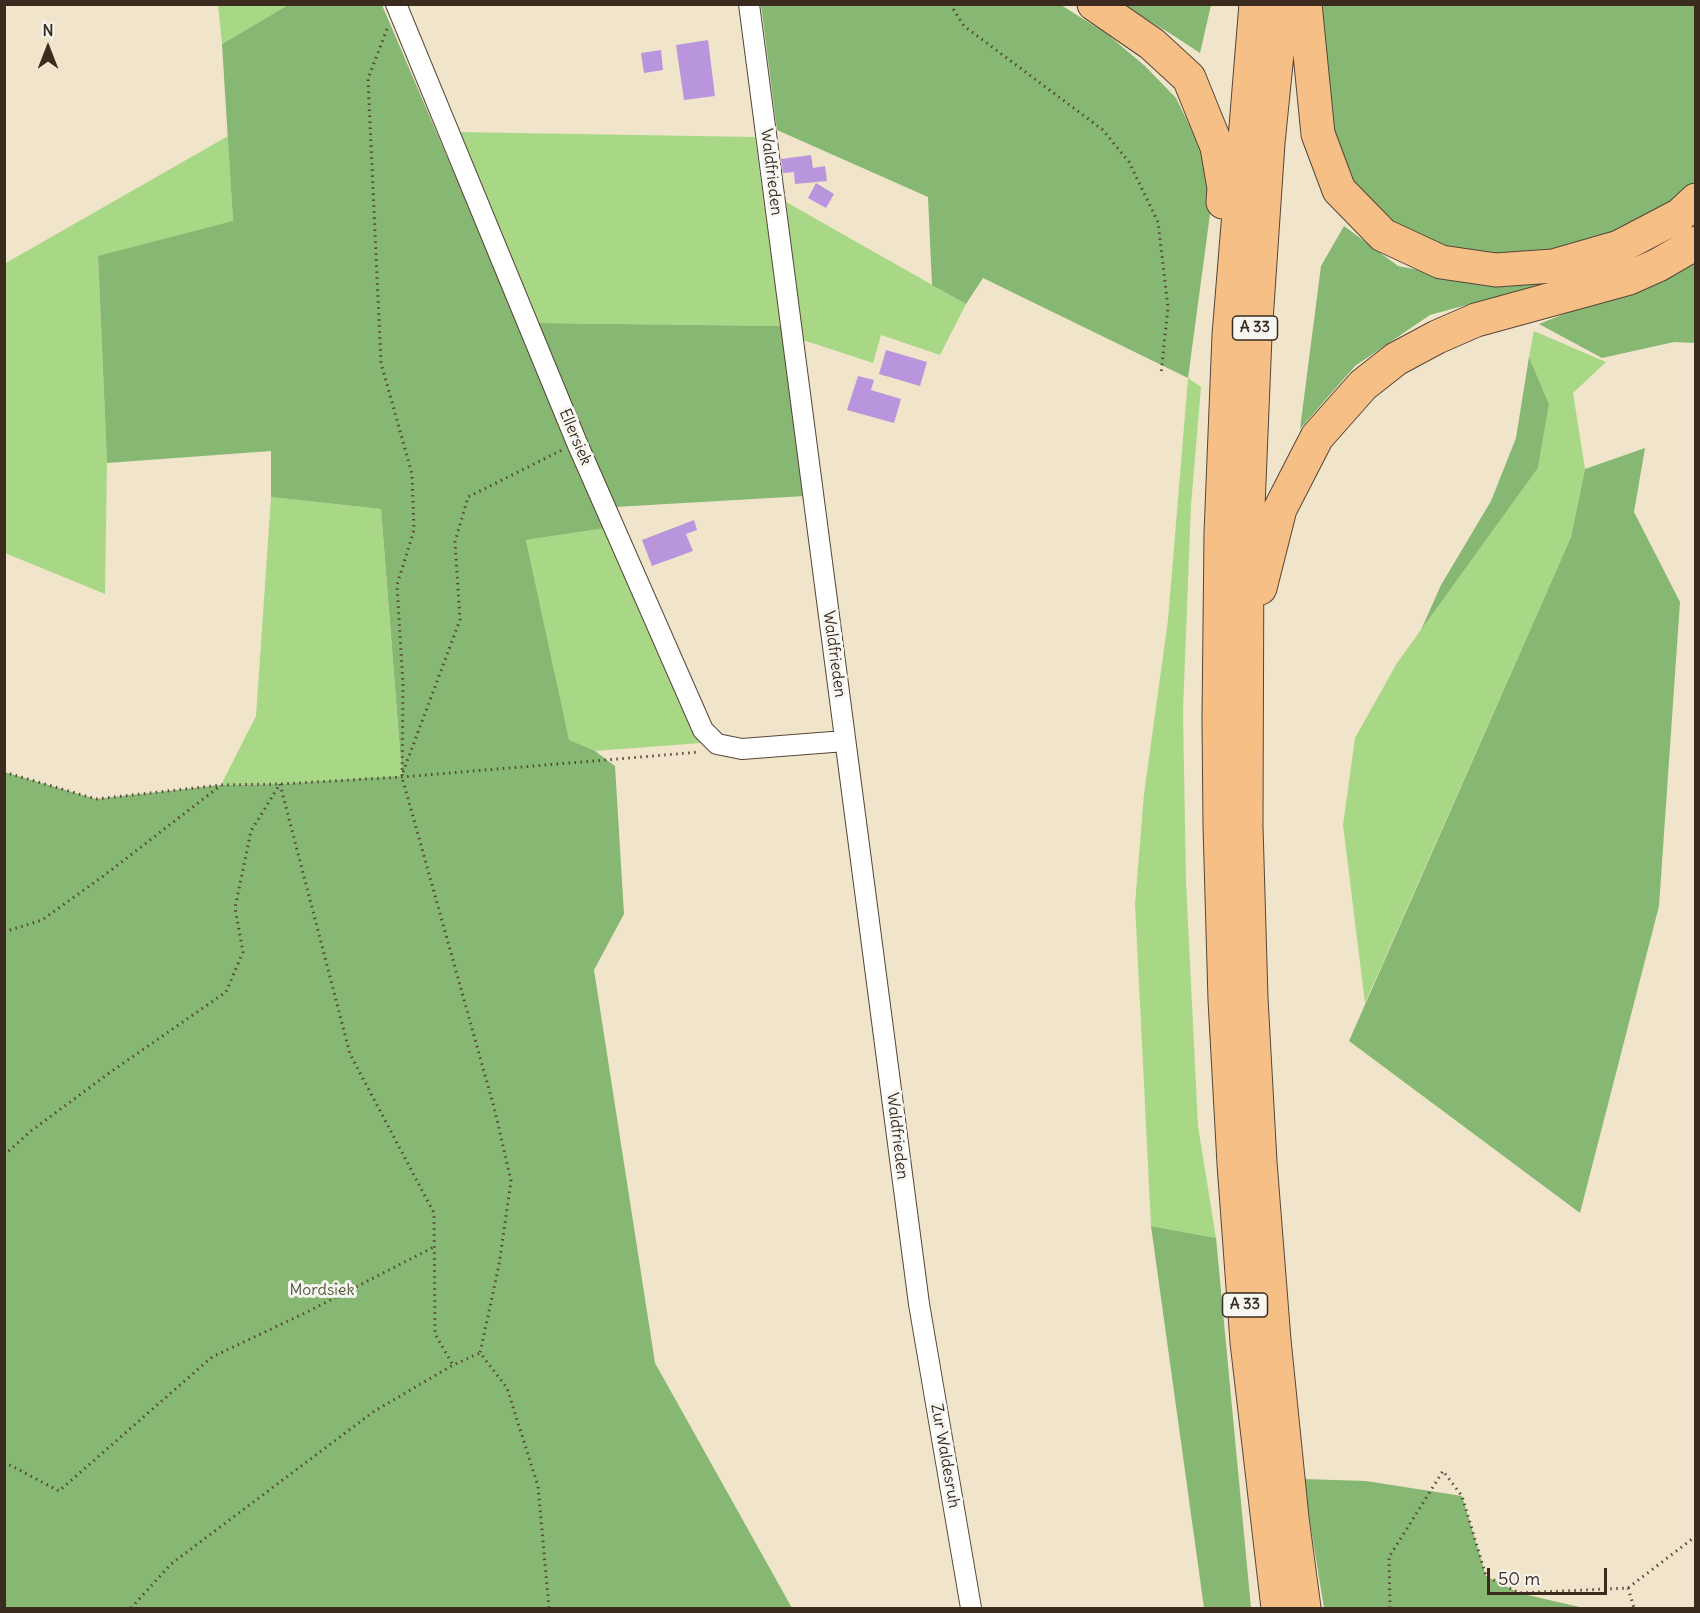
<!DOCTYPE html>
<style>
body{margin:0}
#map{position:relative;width:1700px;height:1613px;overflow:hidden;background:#f0e5cb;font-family:Delius,sans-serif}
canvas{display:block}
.frame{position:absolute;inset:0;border:6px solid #3b2a1e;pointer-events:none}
.north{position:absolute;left:18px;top:18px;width:60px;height:60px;-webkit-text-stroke:4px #f6f6f2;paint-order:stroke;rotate:0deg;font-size:16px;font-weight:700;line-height:24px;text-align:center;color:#3b2a1e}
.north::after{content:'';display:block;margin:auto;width:21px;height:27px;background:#3b2a1e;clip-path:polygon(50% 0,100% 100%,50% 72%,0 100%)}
.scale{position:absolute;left:1487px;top:1568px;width:120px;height:27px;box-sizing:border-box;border:3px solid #3b2a1e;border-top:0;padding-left:8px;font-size:18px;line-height:21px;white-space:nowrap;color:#3b2a1e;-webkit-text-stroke:4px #f6f6f2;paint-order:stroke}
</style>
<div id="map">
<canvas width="1700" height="1613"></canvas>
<div class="frame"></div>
<div class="north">N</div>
<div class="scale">50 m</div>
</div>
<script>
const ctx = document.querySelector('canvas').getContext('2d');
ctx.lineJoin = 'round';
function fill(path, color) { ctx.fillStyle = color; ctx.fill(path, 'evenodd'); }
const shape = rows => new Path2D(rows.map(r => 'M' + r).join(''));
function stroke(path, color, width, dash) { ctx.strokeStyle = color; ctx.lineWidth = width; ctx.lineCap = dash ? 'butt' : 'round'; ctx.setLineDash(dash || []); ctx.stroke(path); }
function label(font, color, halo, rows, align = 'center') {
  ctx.font = font + ' Delius,sans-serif'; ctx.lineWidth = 6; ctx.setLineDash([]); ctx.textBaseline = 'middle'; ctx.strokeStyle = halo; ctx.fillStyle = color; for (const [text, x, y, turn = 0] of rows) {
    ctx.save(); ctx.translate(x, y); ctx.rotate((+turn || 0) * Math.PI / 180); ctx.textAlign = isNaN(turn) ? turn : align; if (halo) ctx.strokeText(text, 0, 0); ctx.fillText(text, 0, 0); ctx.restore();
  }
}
const green = shape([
 [218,4,288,5,222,44],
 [458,132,755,137,781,326,537,323],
 [228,136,233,222,98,257,107,463,105,594,5,553,4,264],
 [786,202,966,304,940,355,881,335,873,363,803,340],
 [1534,331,1606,362,1573,393,1585,469,1571,537,1365,1003,1343,825,1355,738,1397,663,1538,468,1549,404,1529,357],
 [1188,378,1201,387,1191,505,1183,710,1186,882,1198,1126,1216,1238,1151,1226,1135,904,1144,794,1168,620],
 [271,497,381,509,402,777,280,784,221,785,256,716],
 [606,528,701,743,595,751,569,741,526,540]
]);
const forest = shape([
 [288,5,382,5,606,528,526,540,569,740,595,751,615,766,624,914,594,970,655,1363,792,1608,5,1608,4,772,96,799,221,785,280,784,402,776,381,509,271,497,271,451,107,463,98,256,233,221,222,44],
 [761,5,1061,5,1107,34,1145,66,1176,98,1205,157,1213,192,1188,378,983,278,966,304,932,285,928,197,777,130],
 [1123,5,1211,5,1200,53,1171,34],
 [1314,5,1695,5,1695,182,1676,199,1622,233,1556,253,1502,258,1446,249,1392,227,1352,187,1331,138],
 [1344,226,1398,266,1444,275,1558,280,1430,315,1355,366,1300,429,1321,266],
 [1695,257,1695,343,1674,342,1602,358,1539,324,1574,310,1663,282],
 [537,323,781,326,805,496,615,507],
 [1529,357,1549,404,1538,468,1421,630,1441,585,1491,501,1516,438],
 [1645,448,1634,512,1680,602,1659,906,1580,1213,1349,1041,1571,537,1585,469],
 [1151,1226,1216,1238,1251,1608,1204,1608],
 [1303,1479,1366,1481,1462,1496,1486,1576,1519,1593,1584,1608,1324,1608]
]);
const building = shape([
 [708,40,715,96,684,100,676,45],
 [661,50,663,70,644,73,641,53],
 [811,155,813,168,825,166,827,181,795,184,794,172,783,173,781,159],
 [816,183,834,194,826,208,808,198],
 [886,350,927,362,920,386,879,374],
 [858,376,874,380,871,390,901,399,894,423,847,410],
 [694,520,697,530,686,534,693,551,652,566,642,540]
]);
const path = shape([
 [950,4,964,26,1103,130,1129,162,1158,222,1168,307,1161,374],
 [387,29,368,79,381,363,412,474,414,530,397,585,403,685,402,777,495,1111,511,1181,499,1265,480,1353,507,1388,538,1486,549,1608],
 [4,772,96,799,221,785,280,784,402,777,700,752],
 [403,772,460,620,455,542,468,497,562,450],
 [280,784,350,1054,434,1213,435,1334,453,1365],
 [4,932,42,920,106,874,220,786],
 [4,1155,31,1131,112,1071,226,992,243,952,235,908,251,831,280,784],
 [4,1462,59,1491,212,1357,307,1312,434,1247],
 [1628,1588,1634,1608],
 [131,1608,171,1564,373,1412,453,1365,480,1353],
 [1390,1608,1389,1557,1443,1471,1462,1496,1486,1576,1519,1593,1628,1588,1696,1536]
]);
const street = shape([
 [396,4,577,443,703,730,717,744,742,749,845,741],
 [749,4,919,1304,971,1608]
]);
const highway = shape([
 [1094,4,1152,44,1189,78,1217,147,1224,188,1223,202],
 [1256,4,1229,335,1221,533,1219,719,1220,826,1225,1000,1234,1164,1247,1342,1278,1608],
 [1282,4,1268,143,1255,336,1247,531,1246,826,1251,998,1260,1162,1274,1340,1292,1518,1304,1608],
 [1305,4,1318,134,1339,190,1383,235,1441,262,1496,270,1553,266,1619,247,1680,215,1696,200],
 [1260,588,1280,509,1317,437,1363,385,1396,359,1437,337,1476,320,1629,278,1658,265,1696,243]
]);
const shields = [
 [1255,328,45],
 [1245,1305,45]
];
const shieldNames = [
 ["A 33",1255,328],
 ["A 33",1245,1305]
];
const streetNames = [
 ["Waldfrieden",771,172,83],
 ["Ellersiek",575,437,67],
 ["Waldfrieden",834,654,82],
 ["Waldfrieden",897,1136,83],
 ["Zur Waldesruh",945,1456,80]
];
const parkNames = [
 ["Mordsiek",322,1290]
];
fill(green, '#a8d886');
fill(forest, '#86b873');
fill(building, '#b895dc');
stroke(street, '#564638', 22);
stroke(highway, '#564638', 35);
stroke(path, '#564638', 3, [1.5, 4.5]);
stroke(street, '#fff', 20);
stroke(highway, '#f5bf86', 33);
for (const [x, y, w] of shields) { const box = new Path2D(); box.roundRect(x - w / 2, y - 12, w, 24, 4.5); ctx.fillStyle = '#f6f6f2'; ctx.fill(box); stroke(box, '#3b2a1e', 1.5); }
label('bold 15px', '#3b2a1e', null, shieldNames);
label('16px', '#3b2a1e', '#f6f6f2', streetNames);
label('16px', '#565638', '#f6f6f2', parkNames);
</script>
